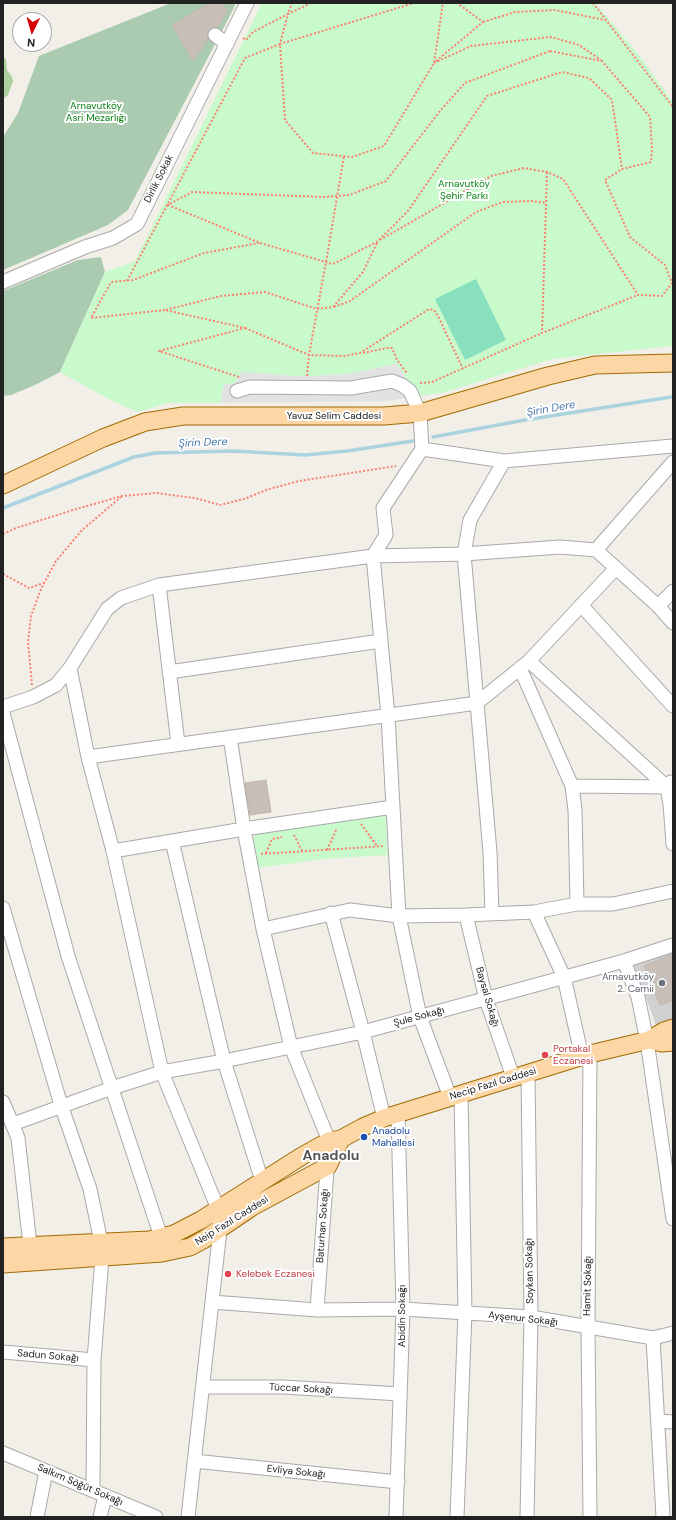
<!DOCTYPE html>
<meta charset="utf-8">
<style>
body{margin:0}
#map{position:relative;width:676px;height:1520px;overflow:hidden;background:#f2efe9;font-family:"DM Sans",sans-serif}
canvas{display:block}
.frame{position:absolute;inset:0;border:4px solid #222;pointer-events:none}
.north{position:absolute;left:12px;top:12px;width:40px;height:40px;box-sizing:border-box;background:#fff;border:1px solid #a7a7a7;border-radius:50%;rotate:185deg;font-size:11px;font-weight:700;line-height:16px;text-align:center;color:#222}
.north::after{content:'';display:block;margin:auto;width:14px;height:18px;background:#d40000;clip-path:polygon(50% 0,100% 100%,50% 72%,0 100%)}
</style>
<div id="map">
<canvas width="676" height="1520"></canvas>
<div class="frame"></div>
<div class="north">N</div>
</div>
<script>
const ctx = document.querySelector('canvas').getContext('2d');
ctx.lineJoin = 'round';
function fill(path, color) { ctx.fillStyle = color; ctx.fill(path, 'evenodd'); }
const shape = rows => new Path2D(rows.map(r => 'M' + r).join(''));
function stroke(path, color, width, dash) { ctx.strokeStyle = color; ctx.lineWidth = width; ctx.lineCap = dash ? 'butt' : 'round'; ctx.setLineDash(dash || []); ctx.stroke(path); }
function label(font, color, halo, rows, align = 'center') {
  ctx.font = font + ' "DM Sans",sans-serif'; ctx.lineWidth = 4; ctx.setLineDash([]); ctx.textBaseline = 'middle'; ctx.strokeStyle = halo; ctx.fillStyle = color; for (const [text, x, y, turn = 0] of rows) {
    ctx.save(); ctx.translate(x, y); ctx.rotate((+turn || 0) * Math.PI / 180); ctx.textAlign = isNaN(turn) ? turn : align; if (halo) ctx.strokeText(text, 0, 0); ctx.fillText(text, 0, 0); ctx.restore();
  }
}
const religious = shape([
 [673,949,673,1022,657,1028,634,965]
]);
const forest = shape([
 [3,56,6,59,7,70,12,77,13,81,8,95,3,99]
]);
const cemetery = shape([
 [171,3,235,3,234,8,128,210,108,225,3,270,3,137,18,113,39,56],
 [101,257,105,272,60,372,35,385,11,395,3,396,3,291,78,260]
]);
const park = shape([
 [262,3,595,3,635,50,673,102,673,346,552,359,442,393,420,396,396,364,349,374,313,376,297,377,242,372,235,383,224,385,220,403,169,403,138,412,112,401,60,372,105,272,135,261],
 [385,813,388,855,323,859,259,868,252,841,257,833]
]);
const pitch = shape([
 [476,279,506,340,465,360,435,299]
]);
const parking = shape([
 [396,364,420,396,387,401,220,403,224,385,235,383,242,372,297,376,313,376,349,374]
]);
const stream = shape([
 [433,437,525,420,671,397],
 [3,508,134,457,155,453,233,451,305,455,347,451,413,441]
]);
const building = shape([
 [210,3,222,3,228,12,217,27,212,28,208,31,207,34,208,39,193,61,172,25,210,3],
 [266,780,271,812,250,815,245,783,266,780],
 [673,954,673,1000,660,1005,644,966,673,954]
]);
const path = shape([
 [311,3,288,14,280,44,414,3],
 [593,3,673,107],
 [483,22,515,12,555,10,605,20],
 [243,38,246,40,253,32,288,14,292,3],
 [550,51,602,61,650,117,652,148,651,162,622,169,612,100,589,78,562,72,487,96,408,211,377,242,333,264,260,243,168,205,192,192,324,197,349,195,386,181,440,111,465,83,550,51],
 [436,61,483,22,457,3],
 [434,63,471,46,551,37,579,45,601,60],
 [547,172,542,333,638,295],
 [380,240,491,176,524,168,547,172,563,179,638,295,662,296,672,283,665,265,630,237,605,180,622,169],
 [127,281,245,58,280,44,285,120,313,153,352,157,384,146,434,63,443,3],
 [334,307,350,301,476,212,503,202,531,201,546,203],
 [165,310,91,318,111,282,133,280,204,253,259,243],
 [245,328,309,355,345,356,360,353,429,309,434,310,439,318,463,369],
 [363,353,387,348,392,348,397,360,407,373],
 [307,376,309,355,326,262,344,156],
 [239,377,159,351,245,328,165,310,221,296,265,292,317,309,333,307,363,272,377,243],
 [420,383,432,382,542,333],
 [3,534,16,528,73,510,122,496,156,493,195,498,220,505,244,499,269,489,299,481,396,466],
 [3,574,29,588,44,583],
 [32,685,28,642,31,616,41,589,56,561,82,530,121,497],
 [361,824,377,846],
 [294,835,302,851],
 [327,850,337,828],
 [266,853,272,839,282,837],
 [261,854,384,846]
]);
const minor = shape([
 [215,35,227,44],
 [3,282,85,247,113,238,137,224,247,3],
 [237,391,250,387,351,388,392,381,402,385,410,391,420,413,422,449,383,508,386,535,373,556,388,716,399,916,420,1017,450,1097],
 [422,449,504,461,673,446],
 [596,550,673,462],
 [159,585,178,744],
 [581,605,673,706],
 [658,606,673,591],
 [529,661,667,787],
 [70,668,88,757,113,851,162,1072,218,1209,220,1230,188,1517],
 [520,668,572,786,575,810,577,904],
 [169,672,381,641],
 [3,707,33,697,56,685,70,668,107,609,121,598,159,585,373,556,464,554,560,547,596,550,658,606,673,623],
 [3,713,68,956,161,1237],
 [230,737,244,829,263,929,291,1047,329,1141,317,1310],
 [88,757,477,703,529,661,616,568],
 [671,782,667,787,670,804,673,844],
 [572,786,671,787],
 [172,841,224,1061,262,1181],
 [113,851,244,829,393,807],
 [3,908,61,1105,90,1189,101,1242,102,1257,94,1360,93,1490],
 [534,912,564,977,582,1057],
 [331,913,363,1032,384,1118],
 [492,914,490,852,464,554,470,520,504,461],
 [466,915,486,999,513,1077],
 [263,929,350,910,399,916,466,915,534,912,577,904,613,904,673,891],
 [624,961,638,997,647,1041,673,1219],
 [3,1102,18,1138,30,1245],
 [13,1124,112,1088,162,1072,224,1061,363,1032,624,961,673,945],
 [212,1302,317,1310,403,1309,531,1317,653,1338,663,1517],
 [653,1338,673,1333],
 [3,1352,94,1360],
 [203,1387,283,1387,400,1394],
 [658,1421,673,1422],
 [3,1453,156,1517],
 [194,1461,398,1482],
 [37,1517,46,1471],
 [100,1517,105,1496],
 [396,1517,403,1309,398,1114],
 [457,1517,465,1313,461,1093],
 [527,1517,531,1317,528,1073],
 [590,1517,588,1327,590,1054]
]);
const major = shape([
 [3,485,103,438,145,422,183,416,384,416,420,413,548,376,595,365,673,363],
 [649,1040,662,1043,673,1042],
 [3,1247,149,1240,174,1234,201,1220,302,1156,329,1141,341,1139,363,1127,384,1118,590,1054,649,1040,664,1031,673,1028],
 [3,1264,162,1253,190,1247,203,1240,252,1207,328,1166,341,1139]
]);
const markers = [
 [662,983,4,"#6b7280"],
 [545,1055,4,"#e0444e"],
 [364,1137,4,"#1a4fb4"],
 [228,1274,4,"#e0444e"]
];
const parkNames = [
 ["Arnavutköy",96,106],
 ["Asri Mezarlığı",96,118],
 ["Arnavutköy",464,184],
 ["Şehir Parkı",464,196]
];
const streetNames = [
 ["Dirlik Sokak",159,179,-63],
 ["Yavuz Selim Caddesi",334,416],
 ["Baysal Sokağı",487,997,74],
 ["Şule Sokağı",419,1017,-15],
 ["Necip Fazıl Caddesi",493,1084,-17],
 ["Neip Fazıl Caddesi",232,1221,-32],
 ["Baturhan Sokağı",323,1226,-86],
 ["Soykan Sokağı",530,1271,-91],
 ["Hamit Sokağı",588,1286,-89],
 ["Abidin Sokağı",402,1316,-90],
 ["Ayşenur Sokağı",523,1319,6],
 ["Sadun Sokağı",48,1356,5],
 ["Tüccar Sokağı",301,1389,3],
 ["Evliya Sokağı",296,1472,6],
 ["Salkım Söğüt Sokağı",80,1485,23]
];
const worshipNames = [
 ["Arnavutköy",654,977],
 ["2. Camii",654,989]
];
const healthNames = [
 ["Portakal",553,1049],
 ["Eczanesi",553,1061],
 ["Kelebek Eczanesi",236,1274]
];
const transitNames = [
 ["Anadolu",372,1131],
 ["Mahallesi",372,1143]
];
const waterNames = [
 ["Şirin Dere",551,409,-10],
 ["Şirin Dere",203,443,-2]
];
const districtNames = [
 ["Anadolu",331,1156]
];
fill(religious, '#d0d0d0');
fill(forest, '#add19e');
fill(cemetery, '#aacbaf');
fill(park, '#c8facc');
fill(pitch, '#88e0be');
fill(parking, '#e2e2e2');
stroke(stream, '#aad3df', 3.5);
fill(building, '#c7bfb8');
stroke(building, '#c4b6ab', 1);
stroke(minor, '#a9a9a9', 15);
stroke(major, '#a06b00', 19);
stroke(path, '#fa8072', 2, [2, 2]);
stroke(minor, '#fff', 13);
stroke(major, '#fcd6a4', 17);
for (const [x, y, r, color] of markers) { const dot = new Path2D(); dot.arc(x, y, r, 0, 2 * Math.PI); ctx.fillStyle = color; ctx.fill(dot); stroke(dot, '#fff', 1.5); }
label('10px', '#0c8416', '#fff', parkNames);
label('10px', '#222', '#fff', streetNames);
label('10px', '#5b616d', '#fff', worshipNames, 'right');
label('10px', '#be3a42', '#fff', healthNames, 'left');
label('10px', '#164399', '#fff', transitNames, 'left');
label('italic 11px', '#4a7aab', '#fff', waterNames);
label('bold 14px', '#555', '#fff', districtNames);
</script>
